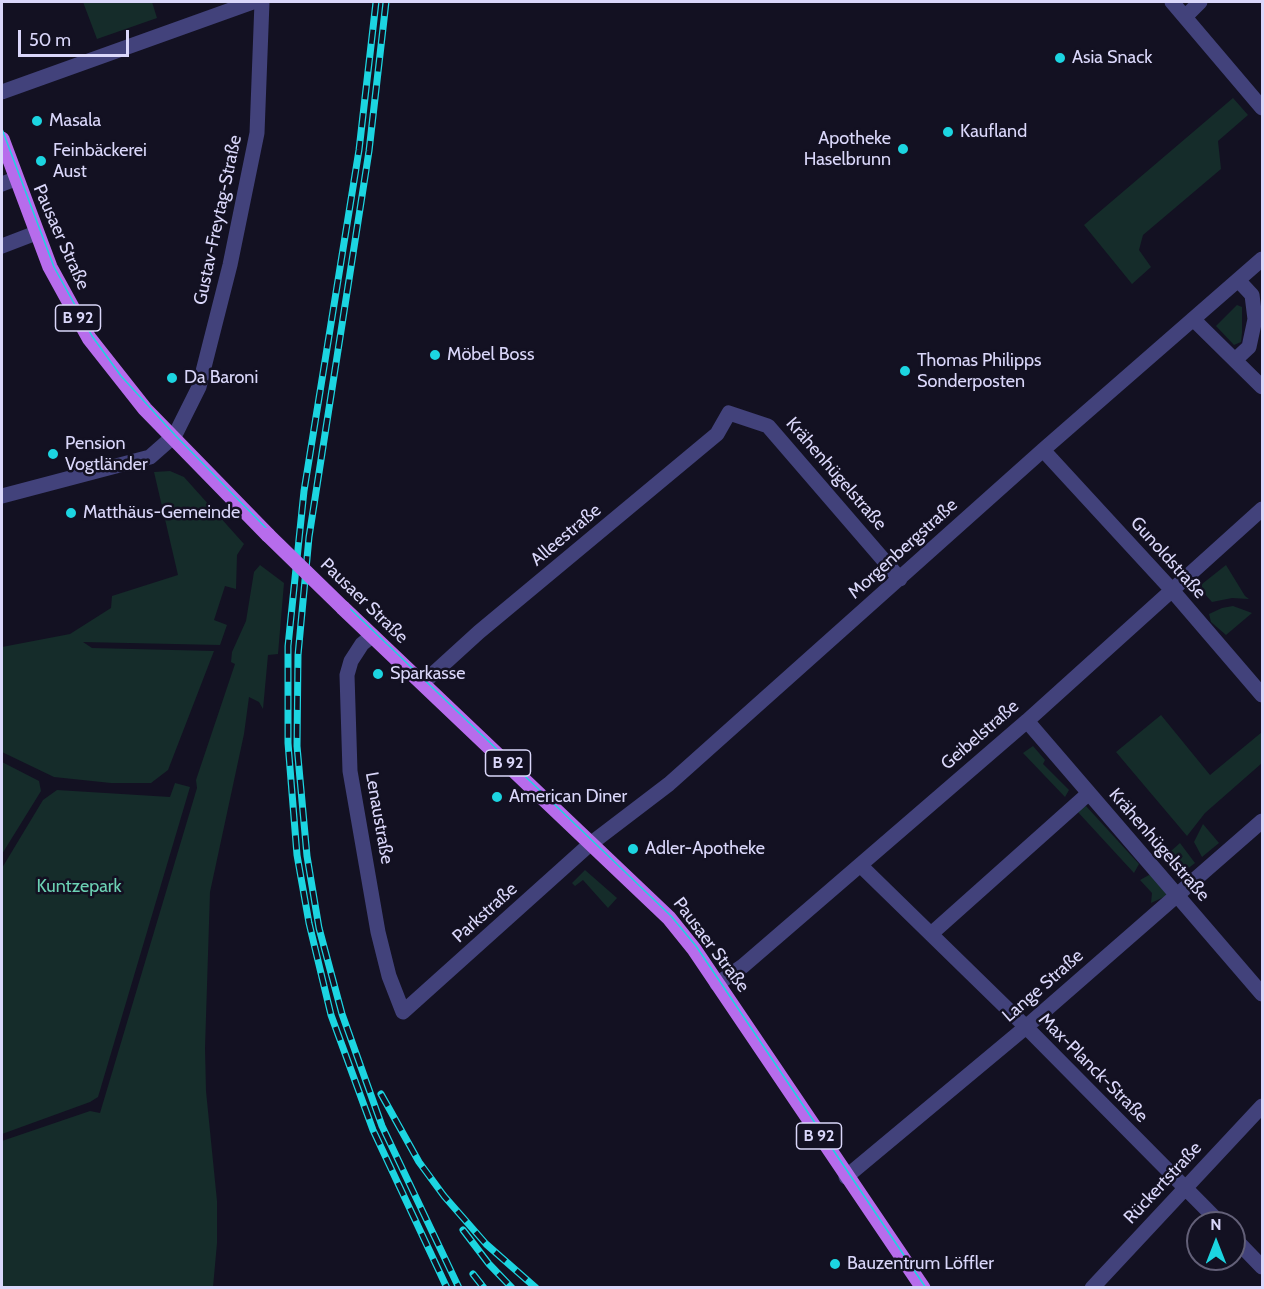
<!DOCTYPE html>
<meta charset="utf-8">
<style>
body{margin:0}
#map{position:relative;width:1264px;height:1289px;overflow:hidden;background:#131122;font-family:Cabin,sans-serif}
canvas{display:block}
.frame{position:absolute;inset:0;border:3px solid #dad7fa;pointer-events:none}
.north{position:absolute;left:1186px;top:1211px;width:60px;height:60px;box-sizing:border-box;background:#131122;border:2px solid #636078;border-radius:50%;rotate:0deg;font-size:16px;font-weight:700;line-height:24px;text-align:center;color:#dad7fa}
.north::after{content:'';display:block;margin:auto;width:21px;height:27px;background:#1cd5e1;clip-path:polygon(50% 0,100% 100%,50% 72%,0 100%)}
.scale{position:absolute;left:18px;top:30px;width:111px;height:27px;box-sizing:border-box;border:3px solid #dad7fa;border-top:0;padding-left:8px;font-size:18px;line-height:21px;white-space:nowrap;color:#dad7fa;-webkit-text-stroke:4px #131122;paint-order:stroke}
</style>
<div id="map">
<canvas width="1264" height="1289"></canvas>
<div class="frame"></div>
<div class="north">N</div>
<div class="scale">50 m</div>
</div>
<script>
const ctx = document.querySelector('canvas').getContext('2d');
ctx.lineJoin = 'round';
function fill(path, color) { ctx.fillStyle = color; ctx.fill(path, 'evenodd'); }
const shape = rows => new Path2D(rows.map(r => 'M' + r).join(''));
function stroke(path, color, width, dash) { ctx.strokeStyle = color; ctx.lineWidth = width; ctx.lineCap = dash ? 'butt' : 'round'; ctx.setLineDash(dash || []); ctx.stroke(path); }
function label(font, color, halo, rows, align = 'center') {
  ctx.font = font + ' Cabin,sans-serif'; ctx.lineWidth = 5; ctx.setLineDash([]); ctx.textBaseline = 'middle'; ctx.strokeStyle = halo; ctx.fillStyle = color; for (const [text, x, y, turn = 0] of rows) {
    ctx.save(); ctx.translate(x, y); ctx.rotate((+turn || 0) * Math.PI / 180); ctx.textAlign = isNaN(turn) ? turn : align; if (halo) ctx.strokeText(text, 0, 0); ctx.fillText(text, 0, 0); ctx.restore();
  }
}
const green = shape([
 [83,2,152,2,157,18,97,39],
 [1233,98,1248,115,1218,141,1221,169,1143,235,1139,250,1151,267,1132,284,1084,225],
 [1237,305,1242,307,1242,333,1241,342,1234,345,1216,326],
 [170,471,184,477,244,544,237,555,236,589,225,586,214,620,227,625,220,645,83,642,92,648,214,651,168,770,151,783,111,783,54,777,2,752,2,647,70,634,111,608,112,596,178,575,154,472],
 [260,565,284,583,278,654,268,655,263,709,259,702,249,697,244,734,210,892,205,1048,206,1091,217,1201,217,1243,213,1287,2,1287,2,1141,90,1111,100,1113,197,788,196,780,235,664,231,662,232,652,246,621,254,572],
 [1226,565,1245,596,1249,599,1232,598,1212,602,1202,591,1202,584],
 [1233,606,1252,613,1226,635,1211,622,1209,614,1222,608],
 [1161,715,1210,775,1262,732,1262,763,1205,813,1187,836,1116,752],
 [1033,746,1045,760,1043,764,1069,790,1065,797,1023,753],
 [2,762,39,781,41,791,2,854],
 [175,783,190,787,98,1097,90,1102,2,1134,2,868,43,800,57,790,170,797],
 [1086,806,1139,864,1134,873,1076,810],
 [1203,824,1219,843,1202,857,1194,842],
 [1180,843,1195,863,1181,874,1176,874,1162,859],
 [585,870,617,898,608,908,583,880,575,886,572,883],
 [1149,875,1156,876,1167,889,1166,896,1151,903,1152,893,1140,880]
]);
const minor = shape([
 [1172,2,1262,108],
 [1185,17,1200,2],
 [2,92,253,2],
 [2,184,15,179],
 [2,246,36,233],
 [1193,319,1262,387],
 [1235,360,1249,347,1255,319,1252,295,1238,280],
 [1043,450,1171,589,1262,695],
 [2,496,150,457,175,435,199,387,230,265,257,133,262,2],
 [372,636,362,644,351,661,347,675,350,771,378,932,389,976,403,1012,589,845,669,784,1043,450,1262,259],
 [423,683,479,632,717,434,729,413,768,426,900,579],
 [1027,721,1262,994],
 [860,865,1026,1027,1220,1223],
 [931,934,1089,793],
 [717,984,743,966,1027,721,1262,509],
 [846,1177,1026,1027,1262,821],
 [1234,1238,1262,1267],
 [1092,1288,1262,1106]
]);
const primary = shape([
 [2,139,50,267,89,338,145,409,268,535],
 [343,608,669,918,694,949,923,1288]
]);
const tram = shape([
 [2,129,54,267,92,336,121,376,175,435,269,531,671,916,696,946,926,1288]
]);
const rail = shape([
 [376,2,359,150,304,491,288,646,288,743,297,855,309,923,331,1015,373,1130,447,1288],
 [386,2,369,151,309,537,298,655,297,746,307,856,319,928,342,1014,382,1126,459,1288],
 [381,1094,419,1162,444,1196,486,1244,536,1288],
 [463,1230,489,1264,512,1288],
 [473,1274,484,1288]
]);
const primaryBridge = shape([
 [268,535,343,608]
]);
const markers = [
 [1060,58,6,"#1cd5e1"],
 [37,121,6,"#1cd5e1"],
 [948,132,6,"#1cd5e1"],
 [903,149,6,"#1cd5e1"],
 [41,161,6,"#1cd5e1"],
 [435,355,6,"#1cd5e1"],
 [905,371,6,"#1cd5e1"],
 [172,378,6,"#1cd5e1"],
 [53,454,6,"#1cd5e1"],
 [71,513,6,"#1cd5e1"],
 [378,674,6,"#1cd5e1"],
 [497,797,6,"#1cd5e1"],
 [633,849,6,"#1cd5e1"],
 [835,1264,6,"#1cd5e1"]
];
const shields = [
 [78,318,45],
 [508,763,45],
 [819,1136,45]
];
const shieldNames = [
 ["B 92",78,318],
 ["B 92",508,763],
 ["B 92",819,1136]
];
const poiNames = [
 ["Asia Snack",1072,58],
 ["Masala",49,121],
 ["Kaufland",960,132],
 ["Apotheke",891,139,"right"],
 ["Haselbrunn",891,160,"right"],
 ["Feinbäckerei",53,151],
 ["Aust",53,172],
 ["Möbel Boss",447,355],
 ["Thomas Philipps",917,361],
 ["Sonderposten",917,382],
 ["Da Baroni",184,378],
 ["Pension",65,444],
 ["Vogtländer",65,465],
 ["Matthäus-Gemeinde",83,513],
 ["Sparkasse",390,674],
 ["American Diner",509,797],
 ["Adler-Apotheke",645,849],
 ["Bauzentrum Löffler",847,1264]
];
const streetNames = [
 ["Gustav-Freytag-Straße",218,220,-78],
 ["Pausaer Straße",61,237,66],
 ["Krähenhügelstraße",836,474,49],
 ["Alleestraße",566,535,-40],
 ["Morgenbergstraße",903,549,-42],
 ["Gunoldstraße",1168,558,48],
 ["Pausaer Straße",364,601,44],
 ["Geibelstraße",980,735,-41],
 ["Lenaustraße",379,818,80],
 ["Krähenhügelstraße",1159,845,49],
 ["Parkstraße",485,913,-42],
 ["Pausaer Straße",711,945,53],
 ["Lange Straße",1043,986,-41],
 ["Max-Planck-Straße",1093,1068,45],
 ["Rückertstraße",1163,1183,-47]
];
const parkNames = [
 ["Kuntzepark",79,887]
];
fill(green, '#152c2a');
stroke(minor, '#42427b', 15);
stroke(primary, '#b76cec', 15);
stroke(tram, '#1cd5e1', 1.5);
stroke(rail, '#1cd5e1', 7);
stroke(rail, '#131122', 4.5, [14]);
stroke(primaryBridge, '#b76cec', 15);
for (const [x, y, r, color] of markers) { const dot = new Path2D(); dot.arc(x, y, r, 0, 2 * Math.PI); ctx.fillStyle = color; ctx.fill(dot); stroke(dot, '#131122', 2); }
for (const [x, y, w] of shields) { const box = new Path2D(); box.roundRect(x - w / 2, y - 13, w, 26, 4.5); ctx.fillStyle = '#131122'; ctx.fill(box); stroke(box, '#dad7fa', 1.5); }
label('bold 16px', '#dad7fa', null, shieldNames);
label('18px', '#dad7fa', '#131122', poiNames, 'left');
label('18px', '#dad7fa', '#131122', streetNames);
label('18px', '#6cd1b4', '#131122', parkNames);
</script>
